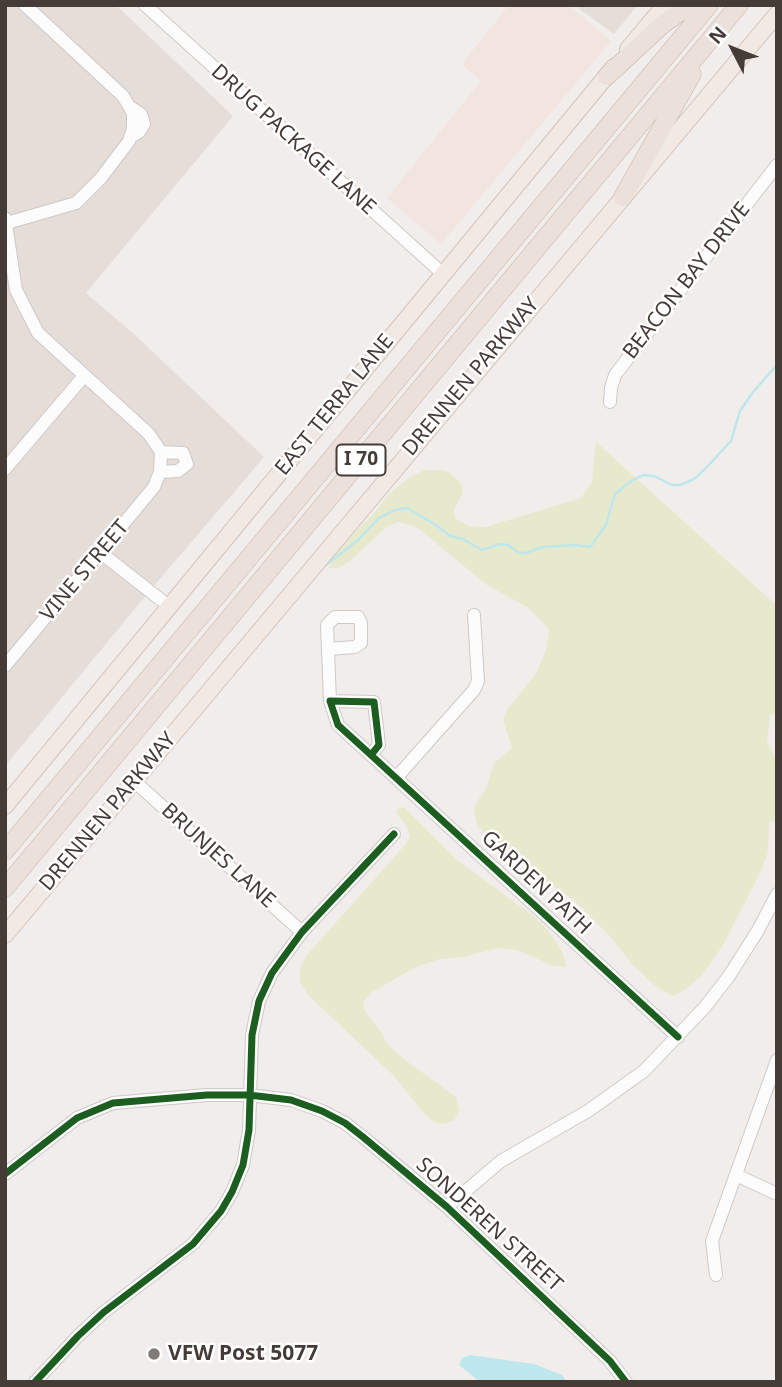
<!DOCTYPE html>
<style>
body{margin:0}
#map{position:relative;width:782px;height:1387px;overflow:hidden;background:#f0edeb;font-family:"Noto Sans",sans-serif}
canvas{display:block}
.frame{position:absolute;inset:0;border:7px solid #463c37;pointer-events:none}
.north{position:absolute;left:698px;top:14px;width:70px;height:70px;-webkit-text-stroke:5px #fff;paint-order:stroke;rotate:312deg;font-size:19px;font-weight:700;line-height:28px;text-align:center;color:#463c37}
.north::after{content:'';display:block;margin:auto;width:24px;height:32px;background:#463c37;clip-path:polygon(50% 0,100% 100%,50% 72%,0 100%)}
</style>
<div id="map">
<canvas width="782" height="1387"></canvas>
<div class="frame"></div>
<div class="north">N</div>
</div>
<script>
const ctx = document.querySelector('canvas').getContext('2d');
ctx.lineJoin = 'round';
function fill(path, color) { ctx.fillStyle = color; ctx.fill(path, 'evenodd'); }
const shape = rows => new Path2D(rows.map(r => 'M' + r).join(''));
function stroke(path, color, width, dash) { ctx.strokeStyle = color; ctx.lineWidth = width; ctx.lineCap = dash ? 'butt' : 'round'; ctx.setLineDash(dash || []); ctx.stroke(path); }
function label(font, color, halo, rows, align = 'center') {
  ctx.font = font + ' "Noto Sans",sans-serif'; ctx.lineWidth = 5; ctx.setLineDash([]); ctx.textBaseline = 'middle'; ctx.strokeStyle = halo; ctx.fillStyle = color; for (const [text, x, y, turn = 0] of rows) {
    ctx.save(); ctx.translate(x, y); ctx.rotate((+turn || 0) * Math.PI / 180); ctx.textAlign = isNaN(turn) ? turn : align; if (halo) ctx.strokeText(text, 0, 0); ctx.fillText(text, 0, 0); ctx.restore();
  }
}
const residential = shape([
 [5,5,116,5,233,116,86,293,135,335,264,457,153,587,5,766],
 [574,5,638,5,614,34]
]);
const commercial = shape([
 [509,5,568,5,611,41,441,244,387,198,481,81,462,64]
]);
const green = shape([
 [596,442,777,606,777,712,770,716,767,742,777,762,777,821,769,822,768,852,760,873,723,945,701,976,683,991,672,996,653,984,632,964,609,935,574,900,548,883,525,862,499,846,477,826,474,809,478,800,486,789,494,763,512,748,503,720,507,710,537,672,546,650,549,634,548,628,527,607,487,585,419,529,407,524,398,522,386,527,349,562,338,568,329,568,336,551,374,513,388,495,406,480,424,470,445,470,452,475,461,484,463,492,454,510,455,518,468,526,486,527,581,498,592,482],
 [404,807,457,860,532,915,548,930,563,953,566,967,554,966,517,950,498,948,463,957,440,959,416,967,372,992,363,1002,364,1010,381,1032,387,1044,405,1060,456,1097,459,1112,454,1120,444,1124,434,1122,423,1112,394,1076,308,995,300,982,300,968,307,955,405,845,410,836,406,825,396,813,398,808]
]);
const water = shape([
 [470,1355,534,1364,562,1375,567,1382,480,1382,459,1365,462,1358]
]);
const stream = shape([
 [322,568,358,540,379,518,395,510,407,508,436,525,450,536,463,539,482,550,500,544,508,545,519,553,526,553,543,547,575,545,590,547,606,525,615,494,631,481,643,475,654,476,672,485,681,485,694,479,705,469,731,441,740,411,753,392,777,365]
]);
const minor = shape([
 [145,5,442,273],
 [130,107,141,114,144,124,139,132,131,137],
 [5,218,16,290,38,333,149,434,161,452,160,472,154,487,5,666],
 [7,223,76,203,101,178,129,141,133,129,133,113,123,96,25,5],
 [610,402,611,388,615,375,777,165],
 [5,469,84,376],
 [160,472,178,471,187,464,183,453,161,452],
 [101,553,170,607],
 [329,649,355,647,361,643,361,623,358,617,335,617,327,625,330,701],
 [371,755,379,745,374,702,330,701,338,725,371,755,678,1037],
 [396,778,474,690,478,681,474,615],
 [134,781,302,932],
 [5,1174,77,1118,113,1103,207,1095,249,1095,291,1100,322,1111,345,1123,363,1137,447,1207,610,1361,626,1382],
 [736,1175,777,1194],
 [447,1207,501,1161,588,1111,644,1071,705,1007,729,976,757,932,777,894],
 [716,1275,712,1241,777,1060],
 [35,1382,78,1336,104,1312,193,1244,221,1211,232,1192,243,1165,249,1130,252,1035,259,1001,272,973,302,932,394,834]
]);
const major = shape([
 [628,49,665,5],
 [5,806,614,67],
 [5,935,777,14]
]);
const highway = shape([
 [607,76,662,25,690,5],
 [623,197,692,74],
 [5,851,709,5],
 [5,888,739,5]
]);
const cycleway = shape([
 [371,755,379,745,374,702,330,701,338,725,371,755,678,1037],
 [5,1174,77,1118,113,1103,207,1095,249,1095,291,1100,322,1111,345,1123,363,1137,447,1207,610,1361,626,1382],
 [35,1382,78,1336,104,1312,193,1244,221,1211,232,1192,243,1165,249,1130,252,1035,259,1001,272,973,302,932,394,834]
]);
const markers = [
 [154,1354,7,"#827a76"]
];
const shields = [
 [361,460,49]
];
const shieldNames = [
 ["I 70",361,460]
];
const streetNames = [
 ["DRUG PACKAGE LANE",293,140,42],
 ["BEACON BAY DRIVE",687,281,-52],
 ["DRENNEN PARKWAY",471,377,-50],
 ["EAST TERRA LANE",335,405,-51],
 ["VINE STREET",85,571,-50],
 ["DRENNEN PARKWAY",108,812,-50],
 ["BRUNJES LANE",218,856,42],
 ["GARDEN PATH",536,883,43],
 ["SONDEREN STREET",489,1225,42]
];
const poiNames = [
 ["VFW Post 5077",168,1354]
];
fill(residential, '#e4ddd8');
fill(commercial, '#f2e4de');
fill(green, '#e6e9cc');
fill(water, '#bde7ec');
stroke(stream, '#bde7ec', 2.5);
stroke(minor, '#cdc9c7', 14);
stroke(major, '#d2c3b9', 18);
stroke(highway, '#c7b2a7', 19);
stroke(minor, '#fdfcfc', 12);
stroke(major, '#f1eae4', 16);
stroke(highway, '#ebe0da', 18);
stroke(cycleway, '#1b5e20', 7);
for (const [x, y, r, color] of markers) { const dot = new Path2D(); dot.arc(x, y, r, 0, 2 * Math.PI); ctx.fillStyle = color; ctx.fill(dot); stroke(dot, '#fff', 2.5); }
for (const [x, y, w] of shields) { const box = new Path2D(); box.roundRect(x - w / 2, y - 15.5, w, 31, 5); ctx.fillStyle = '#fff'; ctx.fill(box); stroke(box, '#463c37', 2); }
label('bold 19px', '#463c37', null, shieldNames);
label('21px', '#463c37', '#fff', streetNames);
label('bold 21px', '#463c37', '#fff', poiNames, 'left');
</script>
